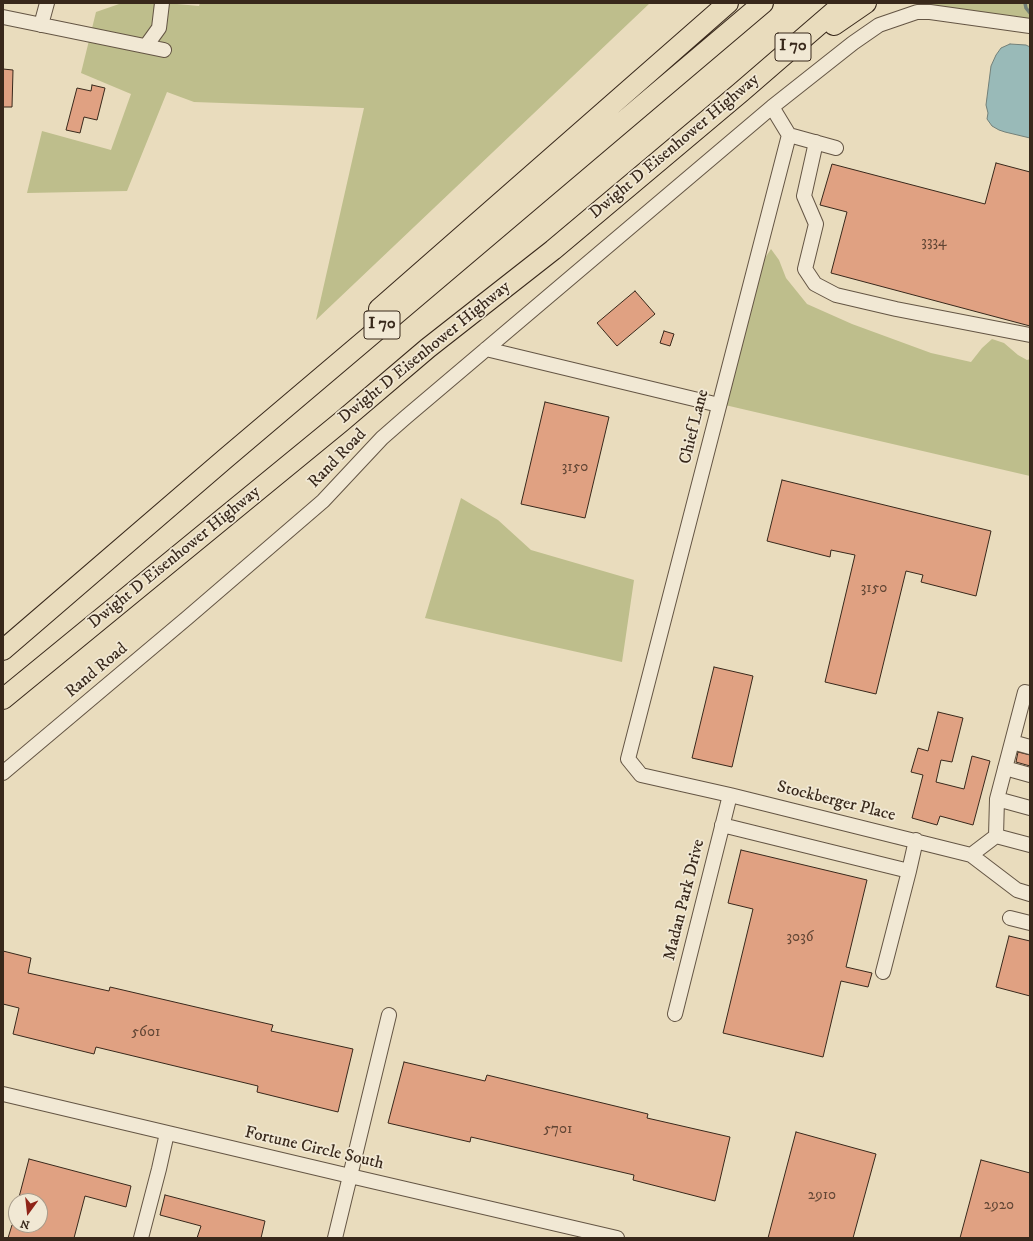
<!DOCTYPE html>
<style>
body{margin:0}
#map{position:relative;width:1033px;height:1241px;overflow:hidden;background:#e9dcbd;font-family:"IM FELL DW Pica",serif}
canvas{display:block}
.frame{position:absolute;inset:0;border:4px solid #38281b;pointer-events:none}
.north{position:absolute;left:8px;top:1193px;width:40px;height:40px;box-sizing:border-box;background:#f1e8d4;border:1px solid #a79b8a;border-radius:50%;rotate:195deg;font-size:11px;font-weight:700;line-height:16px;text-align:center;color:#38281b}
.north::after{content:'';display:block;margin:auto;width:14px;height:18px;background:#8f2418;clip-path:polygon(50% 0,100% 100%,50% 72%,0 100%)}
</style>
<div id="map">
<canvas width="1033" height="1241"></canvas>
<div class="frame"></div>
<div class="north">N</div>
</div>
<script>
const ctx = document.querySelector('canvas').getContext('2d');
ctx.lineJoin = 'round';
function fill(path, color) { ctx.fillStyle = color; ctx.fill(path, 'evenodd'); }
const shape = rows => new Path2D(rows.map(r => 'M' + r).join(''));
function stroke(path, color, width, dash) { ctx.strokeStyle = color; ctx.lineWidth = width; ctx.lineCap = dash ? 'butt' : 'round'; ctx.setLineDash(dash || []); ctx.stroke(path); }
function label(font, color, halo, rows, align = 'center') {
  ctx.font = font + ' "IM FELL DW Pica",serif'; ctx.lineWidth = 3.5; ctx.setLineDash([]); ctx.textBaseline = 'middle'; ctx.strokeStyle = halo; ctx.fillStyle = color; for (const [text, x, y, turn = 0] of rows) {
    ctx.save(); ctx.translate(x, y); ctx.rotate((+turn || 0) * Math.PI / 180); ctx.textAlign = isNaN(turn) ? turn : align; if (halo) ctx.strokeText(text, 0, 0); ctx.fillText(text, 0, 0); ctx.restore();
  }
}
const green = shape([
 [122,3,166,3,199,6,200,3,650,3,316,320,364,108,194,102,167,92,127,191,27,193,42,131,111,150,131,94,81,73,96,12],
 [928,3,1030,3,1030,22,927,5],
 [771,249,779,260,786,278,807,304,852,324,931,353,971,362,982,348,992,339,1004,343,1018,355,1027,360,1030,359,1030,476,725,405,763,261],
 [461,498,498,520,531,550,634,580,622,662,425,618]
]);
const water = shape([
 [1010,44,1026,45,1030,47,1030,138,1005,132,999,130,992,126,987,119,988,113,986,105,991,66,996,55,1001,48,1010,44]
]);
const stream = shape([
 [1025,3,1026,8,1030,13]
]);
const building = shape([
 [3,69,13,70,12,107,3,107,3,69],
 [92,85,105,88,97,120,84,117,80,133,66,130,77,88,91,91,92,85],
 [996,163,1030,172,1030,326,831,273,847,212,820,205,832,164,985,204,996,163],
 [635,291,655,314,617,346,597,323,635,291],
 [664,331,674,334,670,346,660,343,664,331],
 [545,402,609,417,585,518,521,504,545,402],
 [782,480,991,531,976,596,921,582,923,575,906,571,876,694,825,682,855,555,831,550,830,557,767,541,782,480],
 [714,667,753,676,732,767,692,758,714,667],
 [938,712,963,718,952,762,941,760,936,782,964,789,972,756,990,761,973,825,940,816,937,825,912,818,923,775,911,772,918,748,928,751,938,712],
 [1018,752,1030,755,1030,766,1016,762,1018,752],
 [741,850,867,880,846,967,872,973,868,987,841,981,823,1057,723,1033,753,909,728,903,741,850],
 [1009,936,1030,941,1030,996,996,987,1009,936],
 [3,951,31,958,28,973,109,991,110,987,273,1025,271,1031,353,1049,338,1112,257,1092,258,1086,96,1047,94,1054,13,1034,19,1008,3,1004,3,951],
 [404,1062,485,1081,487,1075,648,1114,647,1118,730,1137,715,1201,633,1180,634,1175,471,1137,470,1142,388,1123,404,1062],
 [796,1132,876,1154,853,1238,768,1238,796,1132],
 [29,1159,131,1186,126,1207,85,1196,74,1238,8,1238,12,1225,40,1225,40,1201,18,1201,29,1159],
 [981,1160,1030,1173,1030,1238,960,1238,981,1160],
 [165,1195,265,1221,261,1238,197,1238,201,1226,160,1215,165,1195]
]);
const minor = shape([
 [3,17,164,50],
 [41,25,47,3],
 [146,46,159,28,162,3],
 [772,107,789,135,628,759,641,775,730,795,971,855,1017,890,1030,894],
 [789,135,836,148],
 [816,142,804,196,816,224,805,269,815,284,836,295,896,309,1030,335],
 [486,349,719,405],
 [1030,693,1025,692,997,799,1030,808],
 [1012,742,1030,747],
 [1005,768,1030,775],
 [3,773,187,618,323,501,382,438,406,417,772,107,853,43,879,25,917,12,930,12,1030,26],
 [722,825,909,871,916,840],
 [996,836,997,799],
 [971,855,996,836,1030,845],
 [1010,918,1030,923],
 [883,972,909,871],
 [675,1014,730,795],
 [3,1094,350,1176,617,1238],
 [141,1238,159,1169,167,1133],
 [335,1238,389,1015]
]);
const highway = shape([
 [834,25,866,3],
 [379,309,728,3],
 [3,650,226,458,763,3],
 [3,699,341,422,428,348,553,250,741,92,844,3]
]);
const numberNames = [
 ["3334",934,243],
 ["3150",575,468],
 ["3150",874,589],
 ["3036",800,938],
 ["5601",146,1033],
 ["5701",558,1130],
 ["2910",822,1196],
 ["2920",999,1206]
];
const shields = [
 [793,47,36],
 [382,325,36]
];
const shieldNames = [
 ["I 70",793,47],
 ["I 70",382,325]
];
const streetNames = [
 ["Dwight D Eisenhower Highway",675,147,-40],
 ["Dwight D Eisenhower Highway",425,353,-39],
 ["Chief Lane",695,427,-76],
 ["Rand Road",338,459,-46],
 ["Dwight D Eisenhower Highway",175,558,-39],
 ["Rand Road",97,671,-40],
 ["Stockberger Place",836,802,14],
 ["Madan Park Drive",685,900,-76],
 ["Fortune Circle South",314,1149,13]
];
fill(green, '#bebe8c');
fill(water, '#99bab8');
stroke(water, '#728079', 1);
stroke(stream, '#728079', 3.5);
fill(building, '#e0a182');
stroke(building, '#38281b', 1);
stroke(minor, '#645544', 16);
stroke(highway, '#38281b', 22);
stroke(minor, '#f1e8d4', 14);
stroke(highway, '#e9dcbd', 20);
label('15px', '#624635', null, numberNames);
for (const [x, y, w] of shields) { const box = new Path2D(); box.roundRect(x - w / 2, y - 14, w, 28, 3); ctx.fillStyle = '#f1e8d4'; ctx.fill(box); stroke(box, '#38281b', 1); }
label('bold 16px', '#38281b', null, shieldNames);
label('17px', '#38281b', '#f1e8d4', streetNames);
</script>
